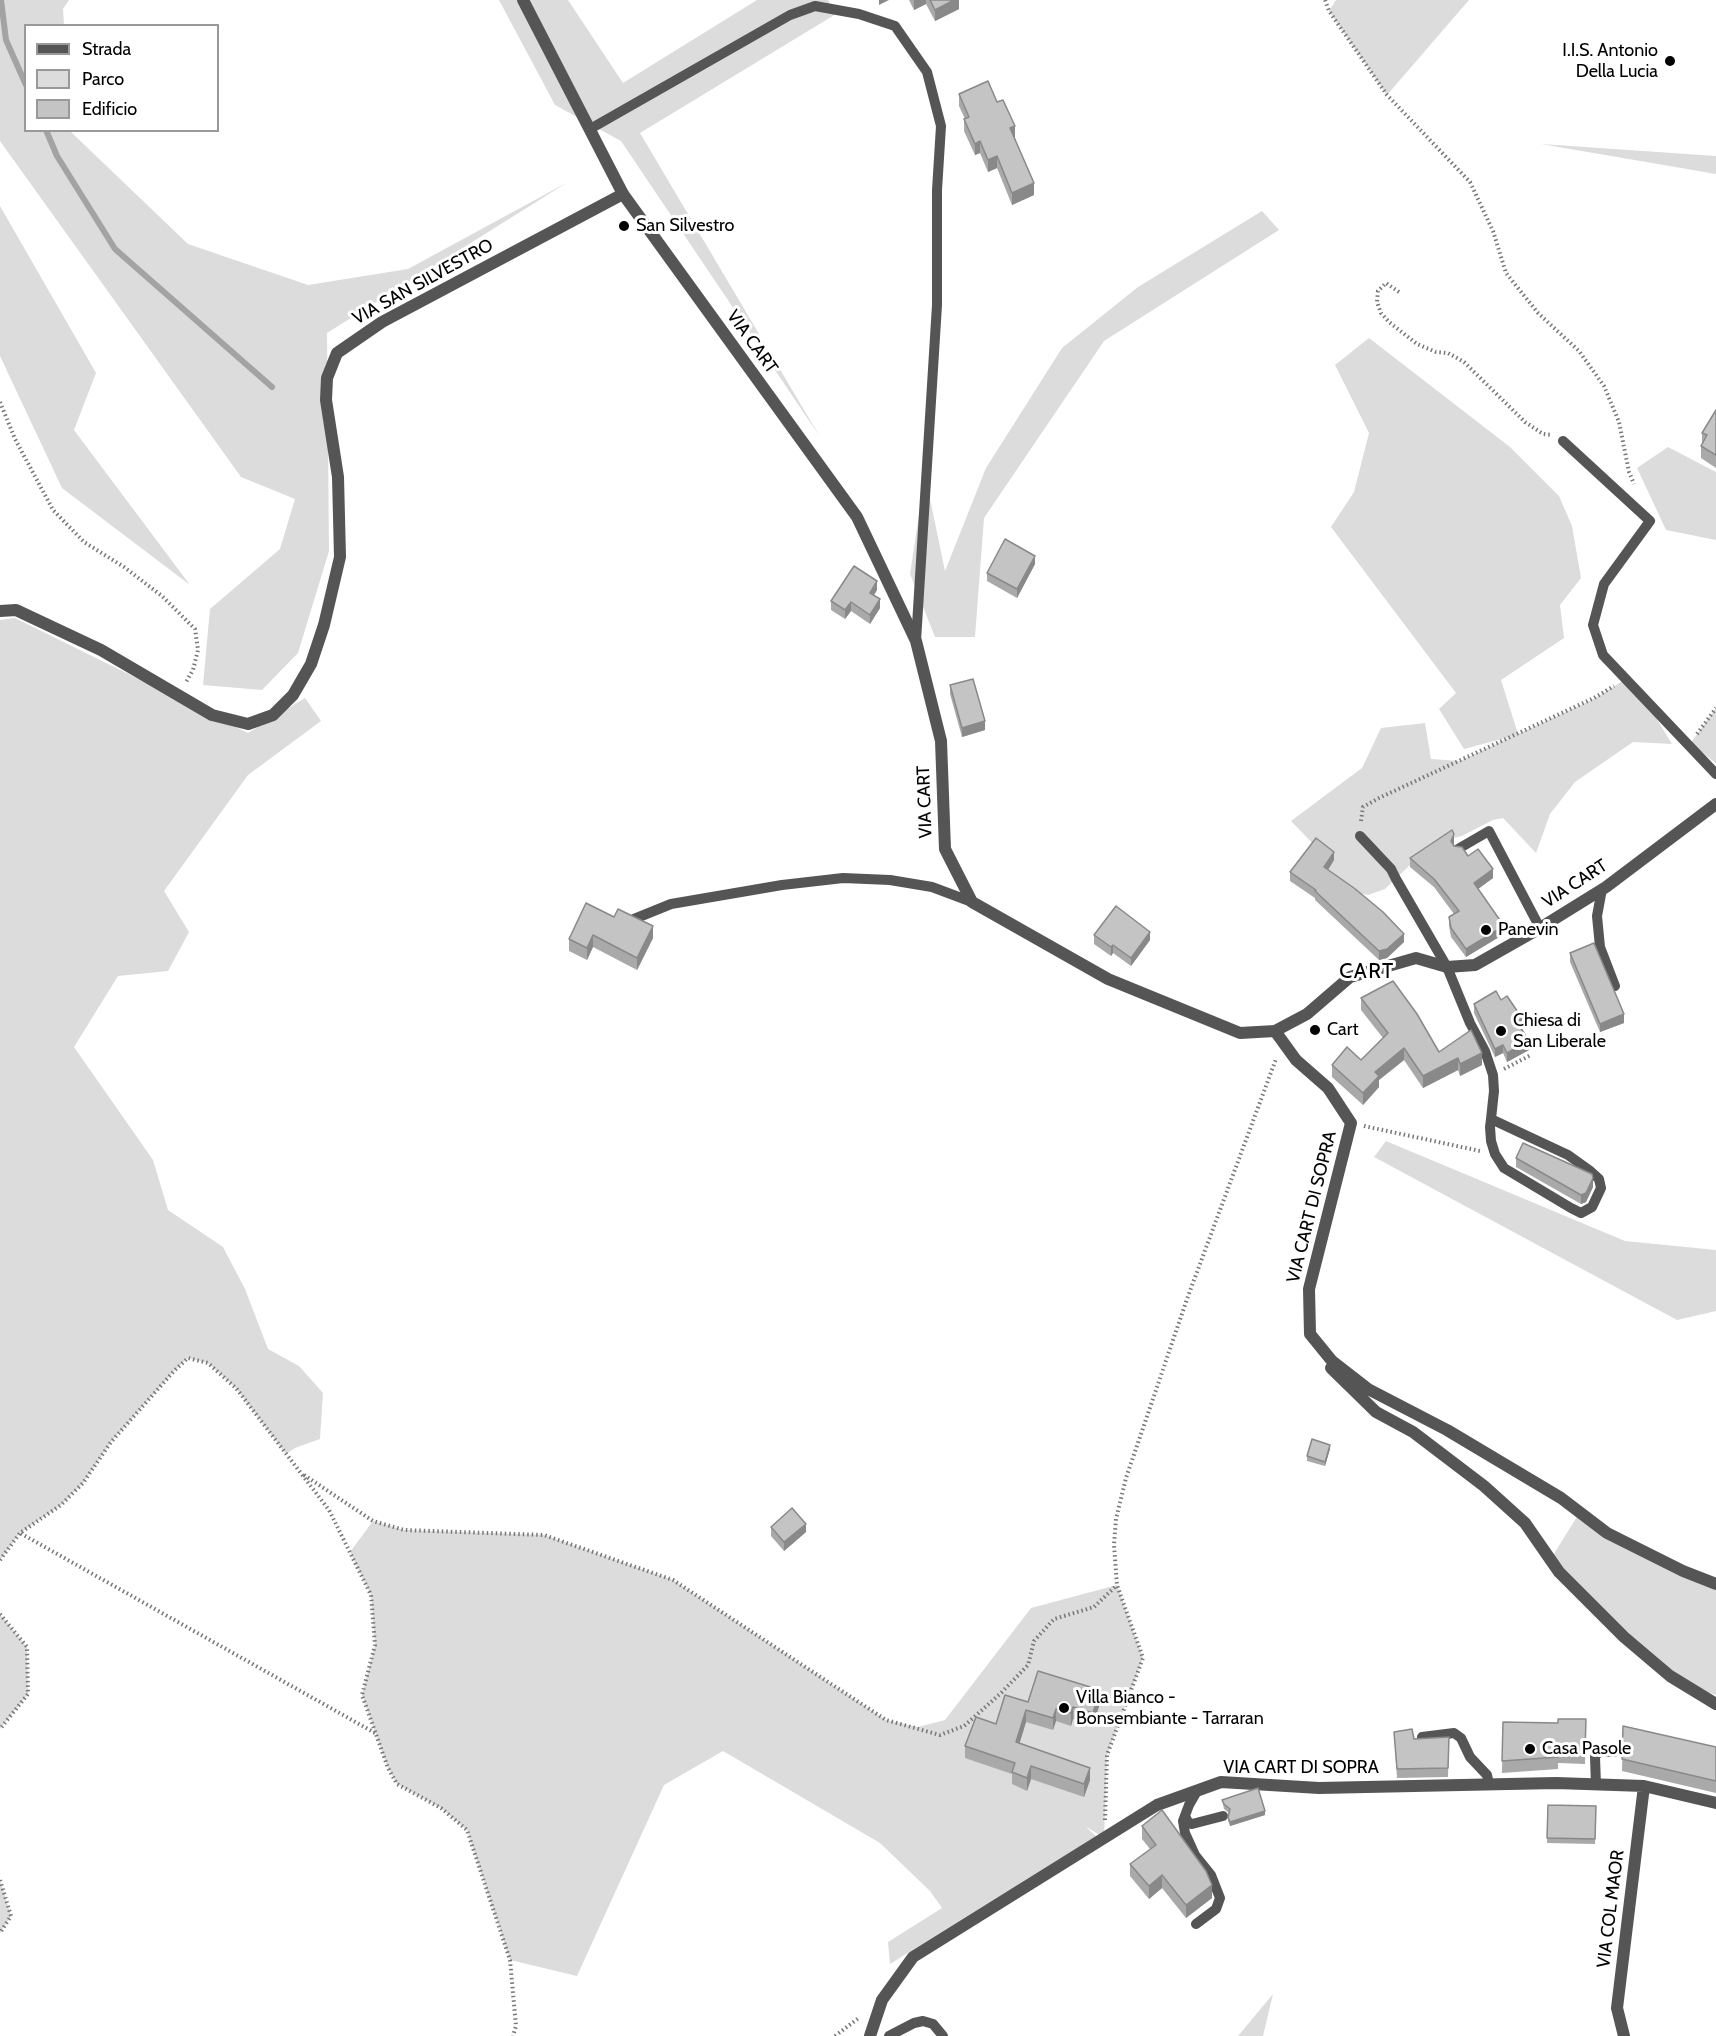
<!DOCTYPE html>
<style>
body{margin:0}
#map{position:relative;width:1716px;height:2036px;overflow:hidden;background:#fff;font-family:Cabin,sans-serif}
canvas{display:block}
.legend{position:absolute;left:24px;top:24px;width:195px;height:108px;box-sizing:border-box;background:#fff;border:2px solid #999;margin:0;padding:8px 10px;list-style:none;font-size:18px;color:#000}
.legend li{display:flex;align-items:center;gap:12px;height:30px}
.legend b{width:30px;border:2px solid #999}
</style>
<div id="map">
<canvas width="1716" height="2036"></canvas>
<ul class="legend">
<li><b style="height:8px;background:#555"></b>Strada</li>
<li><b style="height:16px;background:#dcdcdc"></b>Parco</li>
<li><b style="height:16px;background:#c4c4c4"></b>Edificio</li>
</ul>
</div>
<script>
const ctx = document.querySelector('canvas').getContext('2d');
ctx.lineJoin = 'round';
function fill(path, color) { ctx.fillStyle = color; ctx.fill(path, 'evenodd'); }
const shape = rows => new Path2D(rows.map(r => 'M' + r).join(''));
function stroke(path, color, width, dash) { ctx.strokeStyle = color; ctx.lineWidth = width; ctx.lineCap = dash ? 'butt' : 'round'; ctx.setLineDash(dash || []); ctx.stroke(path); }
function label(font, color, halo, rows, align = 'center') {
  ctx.font = font + ' Cabin,sans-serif'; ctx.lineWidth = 6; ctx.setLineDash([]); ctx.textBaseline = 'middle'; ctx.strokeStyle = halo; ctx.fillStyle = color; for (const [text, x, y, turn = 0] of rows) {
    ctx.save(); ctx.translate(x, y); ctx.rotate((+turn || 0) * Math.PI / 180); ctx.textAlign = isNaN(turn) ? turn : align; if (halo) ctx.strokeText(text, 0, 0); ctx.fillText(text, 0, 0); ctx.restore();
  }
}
const green = shape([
 [0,0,69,0,63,9,64,25,26,26,26,130,70,131,188,244,308,285,408,269,568,182,327,333,329,551,298,653,262,690,203,685,210,609,280,549,295,499,241,477,0,141],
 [499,0,568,0,623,83,757,0,828,0,836,14,640,133,820,437,621,141,555,105],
 [1336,0,1469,0,1387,95,1329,11],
 [1541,144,1716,156,1716,174],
 [0,206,96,373,74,430,190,585,62,488,0,356],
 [1262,211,1279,230,1104,341,984,518,975,637,935,637,910,574,925,475,945,571,986,468,1062,348,1138,287],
 [1369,338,1510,447,1559,496,1572,526,1581,578,1560,605,1564,638,1501,680,1518,734,1594,699,1627,678,1644,698,1672,744,1633,742,1575,782,1550,814,1536,853,1503,818,1493,820,1462,836,1433,843,1385,889,1368,895,1346,891,1331,880,1316,847,1291,821,1362,768,1381,728,1425,723,1431,759,1460,761,1513,736,1464,749,1439,709,1456,693,1331,527,1354,492,1369,433,1335,365],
 [1668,447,1716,472,1716,540,1666,530,1637,468],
 [15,618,248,733,305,698,321,721,248,775,164,891,189,932,168,971,118,976,74,1047,153,1160,168,1210,223,1247,245,1289,268,1349,299,1366,323,1393,320,1439,295,1448,286,1454,236,1388,208,1363,188,1358,174,1371,111,1442,83,1483,61,1505,20,1533,0,1560,0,620],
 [1716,708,1716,763,1690,744],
 [1386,1141,1625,1241,1716,1250,1716,1311,1677,1320,1374,1157],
 [1580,1512,1716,1584,1716,1695,1688,1687,1670,1676,1550,1560],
 [373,1521,404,1530,544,1535,673,1580,886,1720,918,1727,945,1720,1031,1608,1117,1585,1143,1658,1107,1755,1104,1838,1085,1826,1096,1836,890,1964,888,1942,942,1908,930,1891,880,1843,723,1751,664,1785,577,1976,510,1960,467,1830,441,1808,397,1784,388,1768,362,1695,375,1645,371,1595,350,1552],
 [0,1614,27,1647,28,1694,0,1729],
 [0,1880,11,1916,0,1933],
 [1273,1994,1263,2036,1238,2036]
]);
const stream = shape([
 [1,0,6,40,26,85],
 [46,130,57,156,115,249,272,387]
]);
const path = shape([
 [1325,0,1329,11,1387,95,1470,182,1493,231,1506,273,1538,313,1579,351,1604,386,1619,422,1629,472,1634,484],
 [1399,292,1386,283,1378,291,1377,302,1381,313,1389,322,1417,344,1436,352,1448,353,1464,362,1525,422,1543,434,1552,435],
 [0,402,15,439,53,510,84,542,124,567,162,596,195,629,198,650,193,670,186,682],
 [1697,734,1716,708],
 [1361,821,1363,807,1379,798,1594,698,1614,686],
 [1504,1069,1531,1055],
 [1364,1126,1480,1151],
 [304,1475,373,1521,404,1530,544,1535,673,1580,886,1720,940,1735,964,1726,1002,1692,1028,1665,1034,1641,1054,1619,1094,1607,1117,1585],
 [0,1560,20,1533],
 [0,1614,27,1647,28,1694,0,1729],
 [375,1733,20,1533,61,1505,83,1483,111,1442,174,1371,188,1358,208,1363,236,1388,329,1510,371,1595,375,1645,362,1695,388,1768,397,1784,441,1808,467,1830,510,1960,516,2026,513,2036],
 [1105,1820,1107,1755,1143,1658,1117,1585,1114,1545,1116,1519,1126,1478,1187,1299,1276,1059],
 [0,1880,11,1916,0,1933],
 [835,2036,860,2017]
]);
const service = shape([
 [590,129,790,15,815,6,859,14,895,26,927,72,941,126,937,190,937,305,916,641],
 [1563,441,1650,521,1604,584,1593,625,1603,655,1716,774],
 [1360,836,1391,869,1396,879,1447,967,1470,1023,1485,1051,1493,1075,1494,1091,1491,1119,1490,1127,1491,1141,1495,1154,1504,1168,1571,1208,1581,1213,1592,1207,1601,1188,1599,1179,1589,1170,1568,1155,1491,1119],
 [1458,849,1489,831,1540,928],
 [1602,889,1597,916,1600,947,1615,986],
 [634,919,671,904,782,885,843,878,890,880,932,887,972,902],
 [1422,1737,1454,1733,1461,1738,1470,1757,1487,1775,1489,1784],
 [1596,1785,1595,1757,1599,1751,1614,1752],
 [1185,1816,1188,1822,1192,1824,1223,1816],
 [1196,1924,1216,1909,1220,1898,1211,1875,1195,1855,1185,1833,1183,1821,1189,1805,1197,1791],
 [889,2036,914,2023,923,2021,933,2024,943,2036]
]);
const minor = shape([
 [0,611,16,610,101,650,212,715,248,724,273,715,293,695,311,664,324,625,340,557,338,477,326,400,327,378,337,353,382,322,623,194],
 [1275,1031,1296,1060,1328,1088,1351,1123,1309,1289,1310,1334,1332,1361,1368,1389,1447,1430,1561,1498,1607,1533,1683,1571,1716,1584],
 [1331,1368,1376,1412,1413,1432,1484,1486,1525,1523,1559,1572,1624,1637,1670,1676,1716,1704],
 [870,2036,882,2000,913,1957,1157,1805,1221,1782,1319,1788,1556,1783,1644,1786,1716,1803],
 [1624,2036,1617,2008,1644,1786]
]);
const tertiary = shape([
 [523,0,623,194,857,517,916,641,941,741,945,849,972,902,1108,979,1240,1033,1275,1031,1307,1014,1350,977,1416,958,1447,967,1475,965,1535,931,1606,887,1716,804]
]);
const wall = shape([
 [909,0,959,0,959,9,935,21,926,4,914,10],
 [959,94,997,102,1015,138,1034,195,1012,205,997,168,988,172,980,153,975,155,964,131,964,119,965,119,959,106],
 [1716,410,1716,468,1701,458,1701,446,1702,443,1702,433],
 [1035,564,1017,598,987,581,987,573],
 [877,590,874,595,880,608,870,624,851,611,845,619,831,610,831,601],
 [950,685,985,730,962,737,950,694],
 [1454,843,1453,845,1454,846,1468,856,1493,878,1478,889,1504,934,1466,957,1451,937,1449,926,1449,917,1454,914,1434,887,1410,867,1410,858],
 [1334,860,1328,870,1404,942,1387,958,1379,960,1315,900,1315,898,1290,881,1290,872],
 [586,903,653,938,637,970,593,947,587,960,569,951,569,939],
 [1094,935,1150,940,1131,966,1113,953,1111,956,1094,944],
 [1570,953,1624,1023,1600,1032,1570,962],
 [1361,998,1439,1052,1482,1065,1460,1076,1458,1070,1423,1088,1404,1060,1379,1080,1379,1087,1363,1105,1332,1077,1332,1065,1361,1060,1383,1038,1361,1010],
 [1501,1000,1522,1027,1520,1028,1529,1050,1507,1062,1503,1053,1495,1057,1474,1013,1474,1004],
 [1516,1158,1593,1187,1586,1202,1581,1204,1516,1167],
 [1330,1449,1325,1466,1307,1461,1307,1456],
 [771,1527,806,1532,784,1551,771,1536],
 [1028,1702,1100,1703,1093,1726,1073,1719,1071,1726,1056,1721,1053,1730,1026,1722,1019,1744,1090,1780,1084,1797,1031,1779,1027,1791,1012,1784,1012,1774,965,1758,965,1746],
 [1586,1719,1585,1764,1558,1763,1558,1769,1502,1773,1503,1722,1558,1723],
 [1623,1726,1716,1747,1716,1793,1622,1771],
 [1394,1732,1414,1739,1449,1737,1448,1777,1397,1778],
 [1222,1800,1265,1815,1230,1826,1228,1821,1229,1813,1224,1809],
 [1548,1805,1596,1806,1595,1844,1547,1843],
 [1142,1826,1212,1898,1186,1918,1162,1888,1149,1899,1130,1876,1130,1864,1150,1849,1142,1839]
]);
const shadedWall = shape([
 [879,0,889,0,879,5],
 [914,0,926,0,926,4,914,10],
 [954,0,959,0,959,9,935,21,935,10],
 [1015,126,1015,138,1010,140,1010,128],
 [980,141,980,153,975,155,975,144],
 [997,156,997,168,988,172,988,160],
 [1034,183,1034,195,1012,205,1012,193],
 [1035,556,1035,564,1017,598,1017,589],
 [877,581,877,590,870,601,870,593],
 [880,599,880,608,870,624,870,615],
 [851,602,851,611,845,619,845,610],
 [985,721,985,730,962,737,962,728],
 [1454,834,1454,843,1451,850,1451,841],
 [1334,852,1334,860,1324,876,1324,867],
 [1493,869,1493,878,1474,892,1474,883],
 [653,926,653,938,637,970,637,958],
 [1504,926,1504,934,1466,957,1466,949],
 [1150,932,1150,940,1131,966,1131,958],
 [1404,934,1404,942,1387,958,1379,960,1379,951],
 [593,935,593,947,587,960,587,948],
 [1113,945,1113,953,1111,956,1111,947],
 [1624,1014,1624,1023,1600,1032,1600,1024],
 [1522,1018,1522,1027,1517,1030,1517,1022],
 [1529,1041,1529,1050,1507,1062,1507,1053],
 [1503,1045,1503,1053,1495,1057,1495,1049],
 [1404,1048,1404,1060,1379,1080,1379,1087,1363,1105,1363,1093,1375,1072],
 [1482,1053,1482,1065,1460,1076,1460,1064],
 [1458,1058,1458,1070,1423,1088,1423,1076],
 [1593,1178,1593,1187,1586,1202,1581,1204,1581,1195],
 [1330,1445,1330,1449,1325,1466,1325,1462],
 [806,1524,806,1532,784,1551,784,1542],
 [1100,1690,1100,1703,1093,1726,1093,1713],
 [1073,1707,1073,1719,1071,1726,1071,1713],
 [1056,1709,1056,1721,1053,1730,1053,1718],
 [1026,1710,1026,1722,1016,1755,1016,1742],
 [1031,1766,1031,1779,1027,1791,1027,1778],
 [1090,1768,1090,1780,1084,1797,1084,1784],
 [1265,1811,1265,1815,1230,1826,1230,1822],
 [1162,1875,1162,1888,1149,1899,1149,1886],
 [1212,1885,1212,1898,1186,1918,1186,1905]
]);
const building = shape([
 [930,0,954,0,935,10,930,0],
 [988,81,997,102,1003,100,1015,126,1010,128,1034,183,1012,193,997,156,988,160,980,141,975,144,964,119,969,117,959,94,988,81],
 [1716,410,1716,455,1701,446,1707,435,1702,433,1716,410],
 [1005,539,1035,556,1017,589,987,573,1005,539],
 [854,566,877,581,870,593,880,599,870,615,851,602,845,610,831,601,854,566],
 [973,679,985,721,962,728,950,685,973,679],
 [1452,830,1454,834,1451,841,1454,846,1462,847,1468,856,1478,849,1493,869,1474,883,1504,926,1466,949,1451,928,1449,917,1459,911,1434,879,1410,858,1452,830],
 [1316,838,1334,852,1324,867,1354,888,1383,912,1404,934,1387,949,1379,951,1315,891,1316,890,1290,872,1316,838],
 [586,903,614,917,618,909,653,926,637,958,593,935,587,948,569,939,586,903],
 [1116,906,1150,932,1131,958,1113,945,1111,947,1094,935,1116,906],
 [1594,943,1624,1014,1600,1024,1570,953,1594,943],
 [1393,981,1417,1014,1439,1052,1471,1030,1482,1053,1460,1064,1458,1058,1423,1076,1404,1048,1375,1072,1379,1076,1363,1093,1332,1065,1347,1047,1361,1060,1388,1033,1361,998,1393,981],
 [1496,991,1501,1000,1507,996,1522,1018,1517,1022,1529,1041,1507,1053,1503,1045,1495,1049,1474,1004,1496,991],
 [1523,1143,1592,1174,1593,1178,1586,1193,1581,1195,1516,1158,1523,1143],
 [1312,1439,1330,1445,1325,1462,1307,1456,1312,1439],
 [792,1508,806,1524,784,1542,771,1527,792,1508],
 [1038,1671,1100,1690,1093,1713,1073,1707,1071,1713,1056,1709,1053,1718,1026,1710,1016,1742,1090,1768,1084,1784,1031,1766,1027,1778,1012,1772,1015,1763,965,1746,976,1717,996,1724,1005,1695,1028,1702,1038,1671],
 [1558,1719,1586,1719,1585,1752,1558,1751,1558,1757,1502,1761,1503,1722,1558,1723,1558,1719],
 [1623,1726,1716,1747,1716,1781,1622,1759,1623,1726],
 [1412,1729,1414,1739,1449,1737,1448,1768,1397,1769,1394,1732,1412,1729],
 [1258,1788,1265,1811,1230,1822,1228,1817,1230,1809,1224,1804,1222,1800,1258,1788],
 [1548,1805,1596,1806,1595,1839,1547,1838,1548,1805],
 [1162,1810,1206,1871,1212,1885,1186,1905,1162,1875,1149,1886,1130,1864,1156,1845,1142,1826,1162,1810]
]);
const markers = [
 [1670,61,6,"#000"],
 [624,226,6,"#000"],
 [1486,930,6,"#000"],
 [1315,1030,6,"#000"],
 [1501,1031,6,"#000"],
 [1064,1708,6,"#000"],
 [1530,1749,6,"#000"]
];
const poiNames = [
 ["I.I.S. Antonio",1658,51,"right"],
 ["Della Lucia",1658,72,"right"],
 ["San Silvestro",636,226],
 ["Panevin",1498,930],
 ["Chiesa di",1513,1021],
 ["San Liberale",1513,1042],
 ["Cart",1327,1030],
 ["Villa Bianco -",1076,1698],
 ["Bonsembiante - Tarraran",1076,1719],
 ["Casa Pasole",1542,1749]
];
const streetNames = [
 ["VIA SAN SILVESTRO",423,282,-29],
 ["VIA CART",752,342,54],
 ["VIA CART",925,802,-92],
 ["VIA CART",1575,884,-33],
 ["VIA CART DI SOPRA",1312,1207,-76],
 ["VIA CART DI SOPRA",1301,1768],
 ["VIA COL MAOR",1611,1909,-83]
];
const quarterNames = [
 ["CART",1367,972]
];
fill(green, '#dcdcdc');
stroke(stream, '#a3a3a3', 6);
stroke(path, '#777', 4, [1.5, 3]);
stroke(service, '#555', 10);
stroke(minor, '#555', 12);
stroke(tertiary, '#555', 12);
fill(wall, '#a9a9a9');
fill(shadedWall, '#898989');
fill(building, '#c4c4c4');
stroke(building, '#898989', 1.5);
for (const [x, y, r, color] of markers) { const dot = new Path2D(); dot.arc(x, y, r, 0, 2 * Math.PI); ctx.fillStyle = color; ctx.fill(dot); stroke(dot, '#fff', 2); }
label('18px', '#000', '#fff', poiNames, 'left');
label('18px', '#000', '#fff', streetNames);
ctx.letterSpacing = '1.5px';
label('21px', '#000', '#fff', quarterNames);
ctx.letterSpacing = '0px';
</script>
